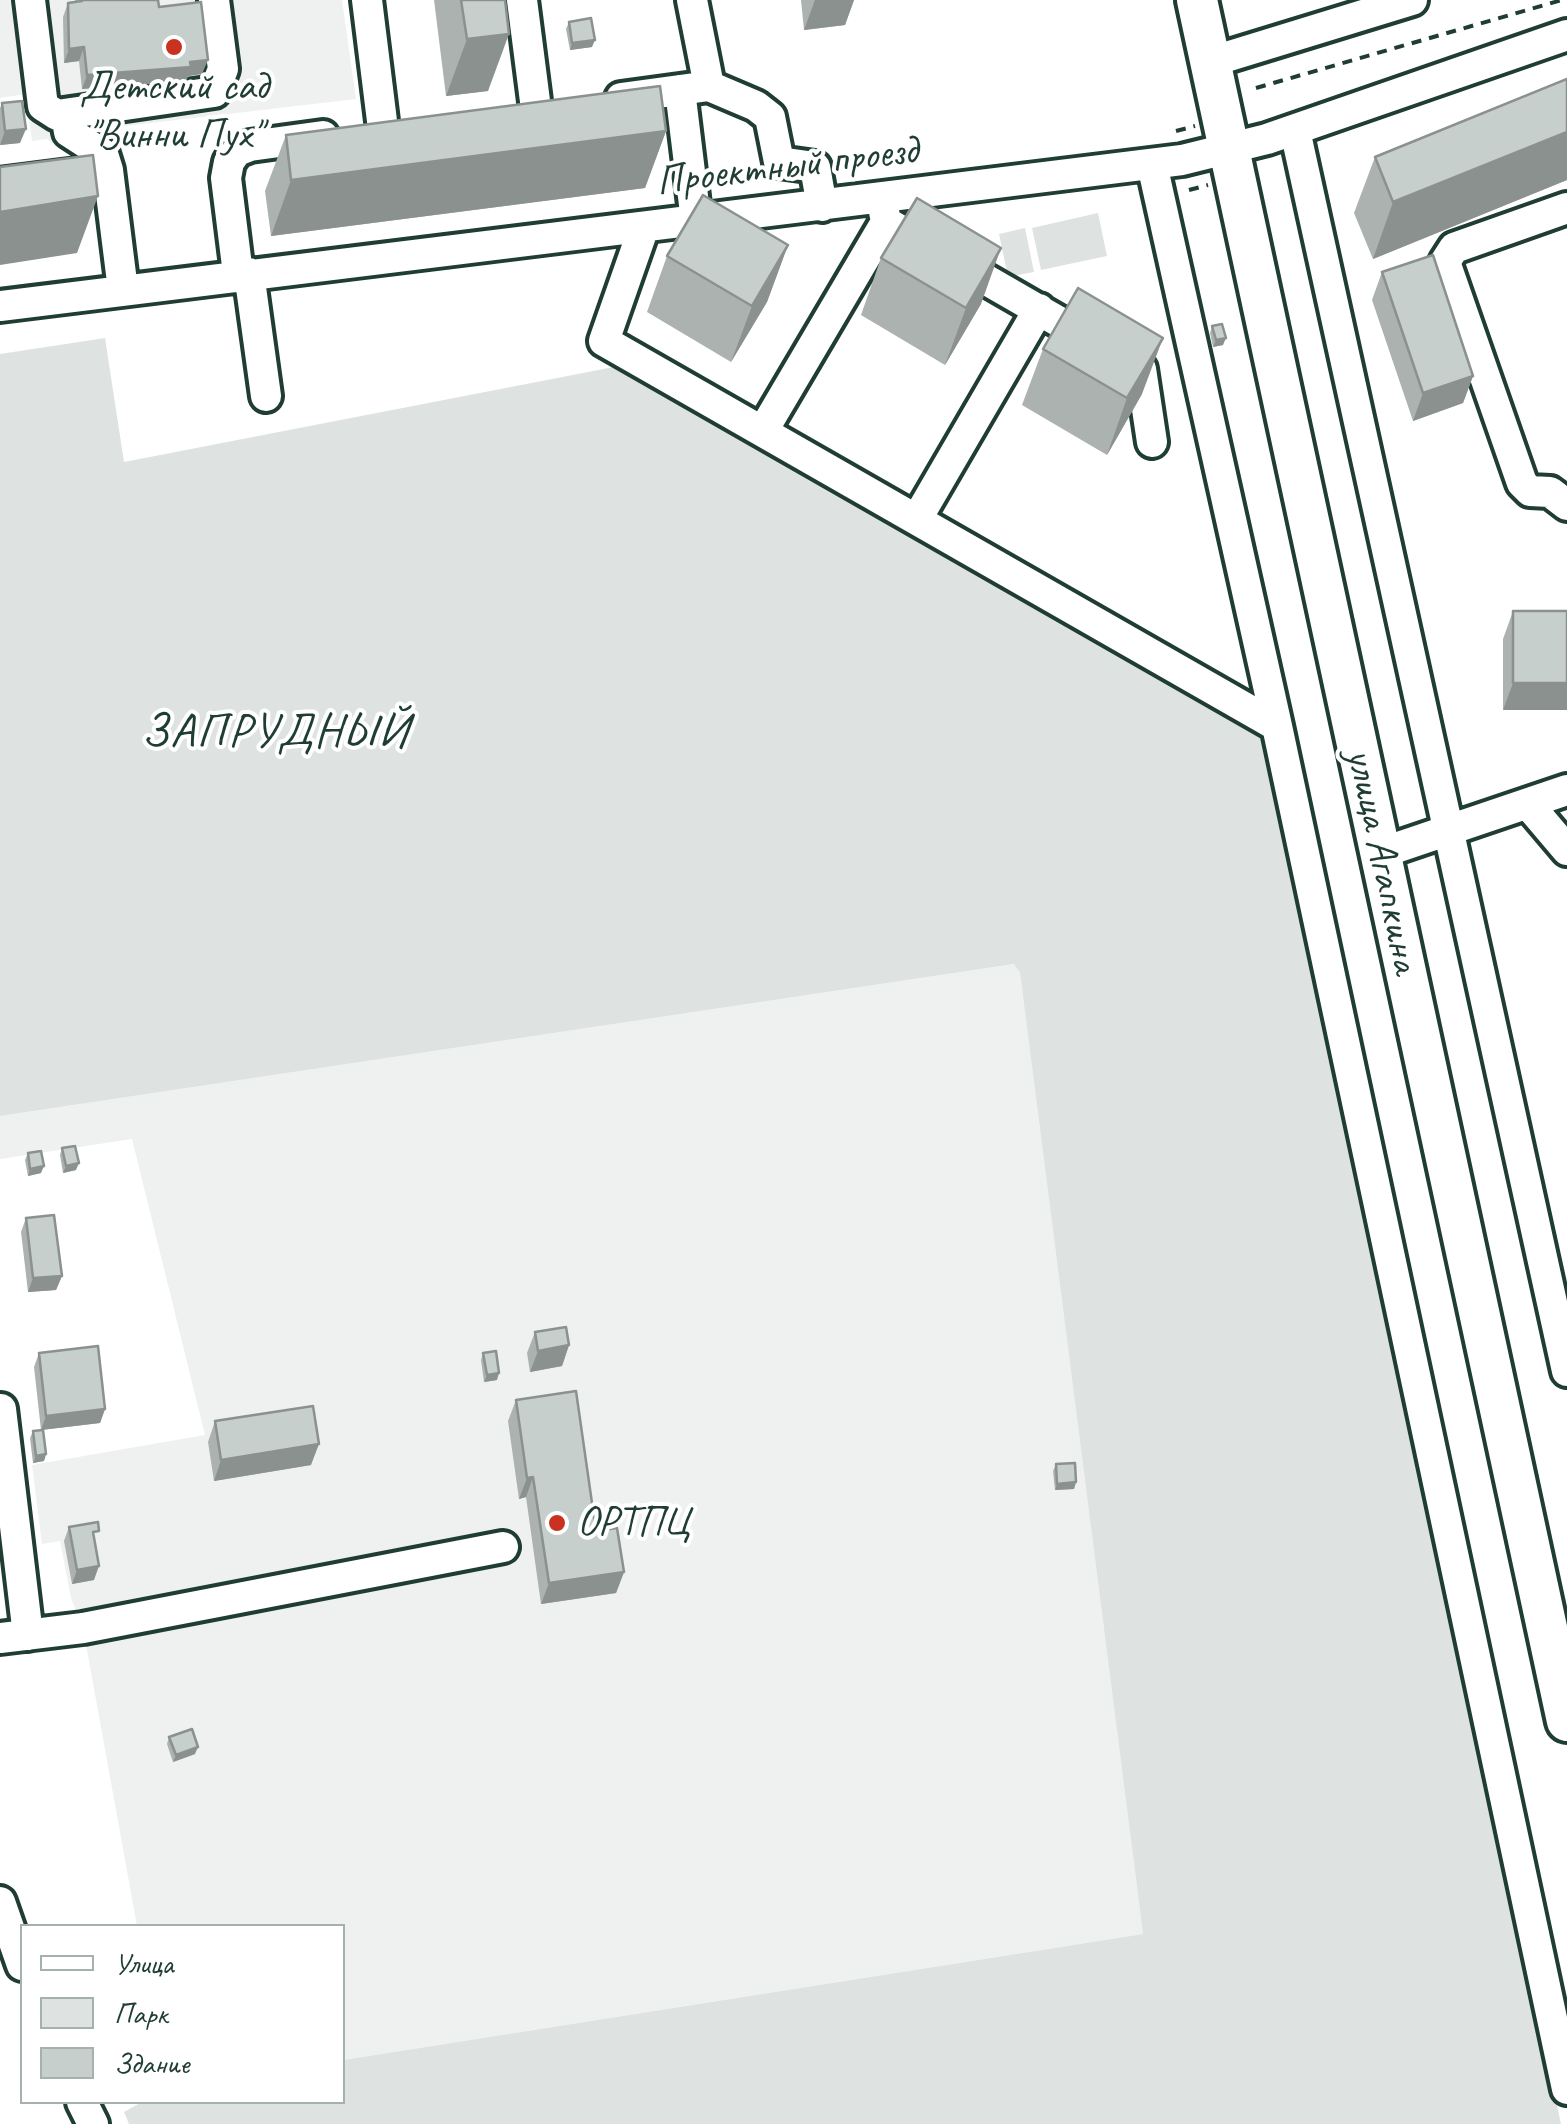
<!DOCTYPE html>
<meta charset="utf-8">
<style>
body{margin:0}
#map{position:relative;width:1567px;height:2124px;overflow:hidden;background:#fff;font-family:Caveat,sans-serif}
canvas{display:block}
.legend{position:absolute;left:20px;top:1924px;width:325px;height:180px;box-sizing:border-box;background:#fff;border:2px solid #a5b1ae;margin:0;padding:12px 18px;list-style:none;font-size:30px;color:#1f3d34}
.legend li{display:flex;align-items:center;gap:20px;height:50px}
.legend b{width:50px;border:2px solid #a5b1ae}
</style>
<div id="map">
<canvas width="1567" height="2124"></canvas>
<ul class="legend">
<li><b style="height:12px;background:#fff"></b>Улица</li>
<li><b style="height:28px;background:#dee3e2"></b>Парк</li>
<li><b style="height:28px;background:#c7cfcc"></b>Здание</li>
</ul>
</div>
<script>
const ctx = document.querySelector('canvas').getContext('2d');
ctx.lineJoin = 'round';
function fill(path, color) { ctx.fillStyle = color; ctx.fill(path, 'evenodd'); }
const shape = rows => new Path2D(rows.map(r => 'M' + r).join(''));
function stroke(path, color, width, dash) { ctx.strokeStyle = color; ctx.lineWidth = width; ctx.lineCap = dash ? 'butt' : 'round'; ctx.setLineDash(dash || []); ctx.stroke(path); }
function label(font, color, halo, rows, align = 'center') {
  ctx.font = font + ' Caveat,sans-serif'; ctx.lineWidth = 8; ctx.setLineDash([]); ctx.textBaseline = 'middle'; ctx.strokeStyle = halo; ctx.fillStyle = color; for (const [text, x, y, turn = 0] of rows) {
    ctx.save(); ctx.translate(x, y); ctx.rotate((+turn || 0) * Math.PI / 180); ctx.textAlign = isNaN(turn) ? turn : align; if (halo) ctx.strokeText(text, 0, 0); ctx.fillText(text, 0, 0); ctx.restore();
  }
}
const built = shape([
 [0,0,342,0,356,99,74,132,66,145,56,147,47,139,32,141,26,94,0,98],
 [1014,964,1020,973,1143,1934,343,2060,342,1926,137,1926,83,1628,71,1598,60,1541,42,1544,32,1465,205,1435,132,1139,0,1159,0,1116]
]);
const green = shape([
 [1098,213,1107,256,1041,270,1032,228],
 [1025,228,1034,272,1008,277,999,234],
 [105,338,124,462,619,366,1263,735,1561,2124,129,2124,124,2112,142,2102,342,2102,343,2060,1143,1934,1020,973,1014,964,0,1116,0,354]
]);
const path = shape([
 [1256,88,1562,0],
 [1176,131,1195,126],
 [1189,190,1208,185]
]);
const minor = shape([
 [30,0,43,106,57,115,214,92,223,69,214,0],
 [367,0,383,129],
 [522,0,536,109],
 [692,0,709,86],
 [1210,62,1412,0],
 [680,90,696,221],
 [621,98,709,86,756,106,770,117,779,162,815,167,822,206],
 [66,114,69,132,103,154,108,170],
 [1295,130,1567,1371],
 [1152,164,1277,726,1567,2089],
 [0,184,108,170,123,290],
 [1567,208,1454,248,1445,262,1522,483,1530,491,1550,492,1567,505],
 [886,222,1141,369,1152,442],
 [644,227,604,341,1277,726],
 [249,273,266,396],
 [238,274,226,178,229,162,237,151,250,146,323,136],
 [0,306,1182,160,1267,139,1567,35],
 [764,429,886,222,882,201],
 [918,517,1039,309],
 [1528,804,1567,850],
 [1381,853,1567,790],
 [1,1409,28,1635],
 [0,1638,83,1628,503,1547],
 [0,1902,22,1965],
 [82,2102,93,2124]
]);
const major = shape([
 [1197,0,1567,1721]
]);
const wall = shape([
 [75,0,158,0,159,7,202,74,188,76,186,81,82,89,79,61,64,63,63,17,68,3,75,2],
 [434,0,505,0,488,91,446,96],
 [801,0,854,0,845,25,804,30],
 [569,22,592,47,570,50,566,29],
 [1567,79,1567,180,1373,259,1354,213,1375,157],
 [2,103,20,143,0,145,0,108],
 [666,131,645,188,271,236,265,191,286,135],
 [788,245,767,302,731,362,647,312,667,256],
 [881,258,981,304,945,365,861,315],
 [1382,272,1473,376,1463,403,1413,421,1372,300],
 [1212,326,1223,345,1213,347,1210,333],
 [1043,349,1142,394,1107,455,1022,405],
 [1513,611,1567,611,1503,710,1503,639],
 [62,1148,76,1170,63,1173,60,1155],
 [28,1153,41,1173,28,1176,25,1160],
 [26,1218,62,1276,56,1290,28,1292,21,1232],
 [535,1332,569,1345,562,1366,530,1372,527,1353],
 [39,1353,105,1409,100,1423,41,1430,34,1367],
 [483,1353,497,1380,484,1382,481,1360],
 [516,1400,596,1531,624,1572,616,1593,541,1604,526,1497,519,1499,508,1421],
 [215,1421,311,1465,214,1481,208,1442],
 [33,1431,46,1454,44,1461,33,1463,30,1438],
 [1056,1464,1076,1482,1074,1489,1055,1490,1053,1471],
 [69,1527,95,1542,94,1580,72,1584,64,1541],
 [169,1737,195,1754,173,1762,167,1744]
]);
const shadedWall = shape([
 [815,0,854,0,845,25,804,30],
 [509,34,488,91,446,96,467,39],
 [595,40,592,47,570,50,572,43],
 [84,47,79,61,64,63,69,49],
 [208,60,202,74,188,76,186,81,82,89,87,75],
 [26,129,20,143,0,145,5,131],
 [666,131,645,188,271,236,291,180],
 [1567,132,1567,180,1373,259,1393,202],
 [98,196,77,253,0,265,0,212],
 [788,245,767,302,731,362,752,306],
 [1001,248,981,304,945,365,966,308],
 [1163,338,1142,394,1107,455,1127,398],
 [1226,338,1223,345,1213,347,1216,340],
 [1473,376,1463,403,1413,421,1423,393],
 [1513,683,1567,683,1567,710,1503,710],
 [79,1163,76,1170,63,1173,66,1166],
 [44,1166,41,1173,28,1176,30,1169],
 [62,1276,56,1290,28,1292,33,1278],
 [569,1345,562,1366,530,1372,538,1351],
 [499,1373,497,1380,484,1382,487,1375],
 [105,1409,100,1423,41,1430,46,1416],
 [319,1444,311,1465,214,1481,221,1460],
 [46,1454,44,1461,33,1463,36,1456],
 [533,1477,526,1497,519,1499,527,1478],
 [1076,1482,1074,1489,1055,1490,1057,1484],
 [99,1566,94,1580,72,1584,77,1570],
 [624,1572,616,1593,541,1604,549,1583],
 [198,1747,195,1754,173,1762,176,1755]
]);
const building = shape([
 [82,0,158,0,159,7,201,2,208,60,190,62,191,67,87,75,84,47,69,49,68,3,82,1,82,0],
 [461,0,505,0,509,34,467,39,461,0],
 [591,18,595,40,572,43,569,22,591,18],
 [1567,79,1567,132,1393,202,1375,157,1567,79],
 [660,86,666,131,291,180,286,135,660,86],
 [22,101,26,129,5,131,2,103,22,101],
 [93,155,98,196,0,212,0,167,93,155],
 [703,195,788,245,752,306,667,256,703,195],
 [917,198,1001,248,966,308,881,258,917,198],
 [1433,255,1473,376,1423,393,1382,272,1433,255],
 [1078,288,1163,338,1127,398,1043,349,1078,288],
 [1222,324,1226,338,1216,340,1212,326,1222,324],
 [1513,611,1567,611,1567,683,1513,683,1513,611],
 [75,1146,79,1163,66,1166,62,1148,75,1146],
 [41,1151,44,1166,30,1169,28,1153,41,1151],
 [54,1215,62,1276,33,1278,26,1218,54,1215],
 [566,1327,569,1345,538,1351,535,1332,566,1327],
 [98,1346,105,1409,46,1416,39,1353,98,1346],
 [496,1351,499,1373,487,1375,483,1353,496,1351],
 [576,1391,596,1531,617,1528,624,1572,549,1583,533,1477,527,1478,516,1400,576,1391],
 [313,1406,319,1444,221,1460,215,1421,313,1406],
 [43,1430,46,1454,36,1456,33,1431,43,1430],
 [1075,1463,1076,1482,1057,1484,1056,1464,1075,1463],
 [98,1522,99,1531,93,1532,99,1566,77,1570,69,1527,98,1522],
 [192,1729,198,1747,176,1755,169,1737,192,1729]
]);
const markers = [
 [174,47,10,"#c8321e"],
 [557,1523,10,"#c8321e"]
];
const poiNames = [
 ["Детский сад",174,88],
 ["\"Винни Пух\"",174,136],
 ["ОРТПЦ",577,1523,"left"]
];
const streetNames = [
 ["Проектный проезд",787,167,-7],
 ["улица Агапкина",1382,861,78]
];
const quarterNames = [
 ["ЗАПРУДНЫЙ",276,733]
];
fill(built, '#eef1f0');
fill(green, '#dee3e2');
stroke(minor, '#1f3d34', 38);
stroke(major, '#1f3d34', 48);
stroke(path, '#1f3d34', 4, [10, 8]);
stroke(minor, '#fff', 30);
stroke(major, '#fff', 40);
fill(wall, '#abb2af');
fill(shadedWall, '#8b918f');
fill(building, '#c7cfcc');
stroke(building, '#8b918f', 2.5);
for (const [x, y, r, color] of markers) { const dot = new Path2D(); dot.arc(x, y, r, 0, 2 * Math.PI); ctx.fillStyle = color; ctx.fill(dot); stroke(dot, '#fff', 4); }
label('42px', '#1f3d34', '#fff', poiNames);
label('42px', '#1f3d34', '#fff', streetNames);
ctx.letterSpacing = '2.5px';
label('48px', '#1f3d34', '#fff', quarterNames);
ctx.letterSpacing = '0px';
</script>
